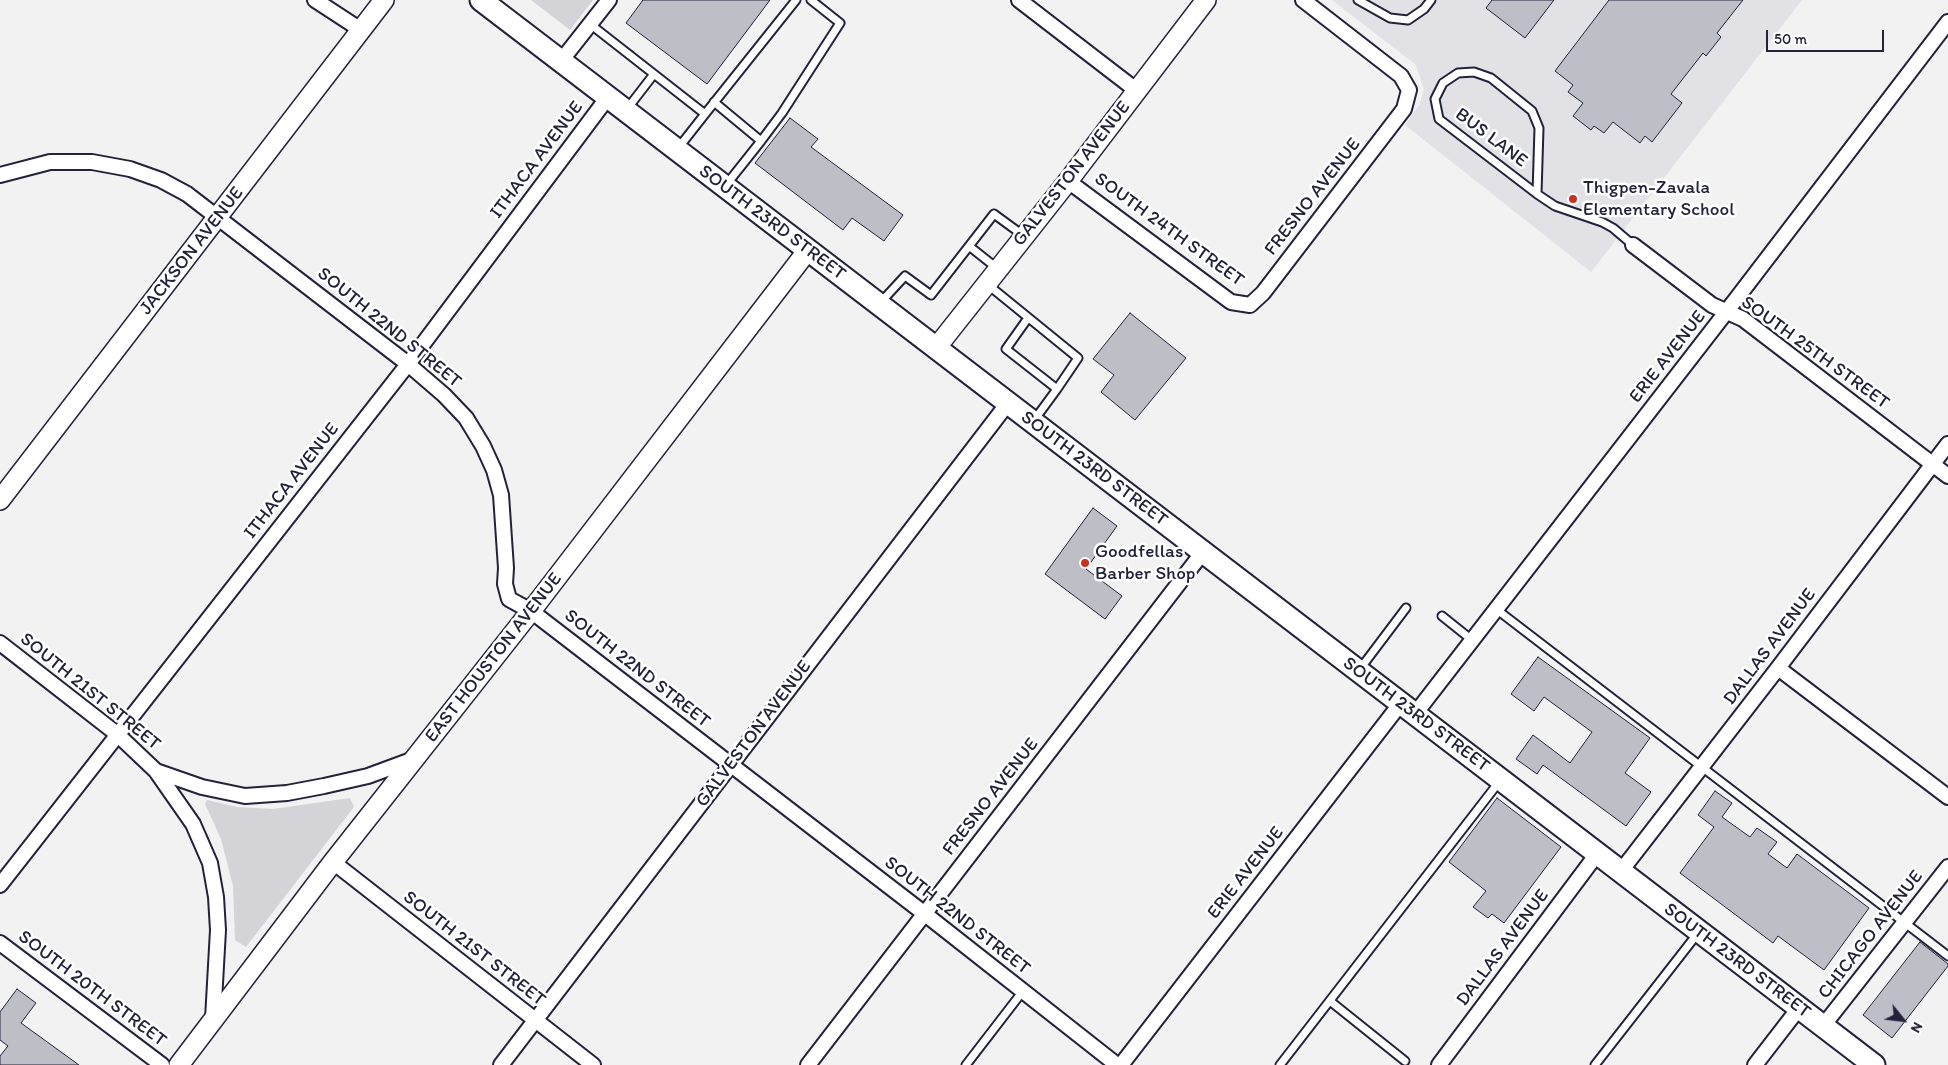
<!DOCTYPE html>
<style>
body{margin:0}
#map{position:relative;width:1948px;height:1065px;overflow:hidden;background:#f2f2f3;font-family:Itim,sans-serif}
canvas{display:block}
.north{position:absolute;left:1878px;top:995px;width:50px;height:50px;-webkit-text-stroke:4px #fff;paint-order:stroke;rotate:119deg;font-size:14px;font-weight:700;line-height:20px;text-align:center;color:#22223b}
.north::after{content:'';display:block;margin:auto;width:18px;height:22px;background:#22223b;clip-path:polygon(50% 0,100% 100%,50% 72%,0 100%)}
.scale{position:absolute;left:1766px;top:30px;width:118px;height:22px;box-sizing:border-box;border:2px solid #22223b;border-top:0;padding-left:6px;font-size:15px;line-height:18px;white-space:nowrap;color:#22223b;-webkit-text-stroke:4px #fff;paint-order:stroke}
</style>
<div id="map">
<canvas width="1948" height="1065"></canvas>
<div class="north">N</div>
<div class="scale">50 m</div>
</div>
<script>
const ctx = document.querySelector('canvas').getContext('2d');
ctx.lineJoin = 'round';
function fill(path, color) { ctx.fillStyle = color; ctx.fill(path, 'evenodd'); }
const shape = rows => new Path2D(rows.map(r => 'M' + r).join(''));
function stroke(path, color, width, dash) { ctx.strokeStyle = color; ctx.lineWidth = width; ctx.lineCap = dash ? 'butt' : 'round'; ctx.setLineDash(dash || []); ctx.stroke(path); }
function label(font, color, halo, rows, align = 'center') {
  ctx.font = font + ' Itim,sans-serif'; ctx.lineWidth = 5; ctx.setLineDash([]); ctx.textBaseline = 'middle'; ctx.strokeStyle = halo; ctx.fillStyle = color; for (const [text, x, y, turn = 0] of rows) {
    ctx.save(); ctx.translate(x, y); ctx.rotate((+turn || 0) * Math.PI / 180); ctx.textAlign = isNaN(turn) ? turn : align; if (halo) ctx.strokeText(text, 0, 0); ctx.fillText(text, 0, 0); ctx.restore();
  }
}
const built = shape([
 [1332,0,1802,0,1591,272,1405,125,1420,104,1424,89,1416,65]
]);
const green = shape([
 [531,0,593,0,570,30],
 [350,798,354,807,246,947,235,940,233,886,221,839,205,804,207,800,237,807,273,809]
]);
const building = shape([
 [643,0,770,0,707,84,626,23,643,0],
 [1492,0,1554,0,1525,38,1486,8,1492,0],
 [1609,0,1743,0,1717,33,1721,37,1706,56,1703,53,1671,94,1682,103,1652,142,1645,136,1640,143,1613,122,1604,133,1594,126,1591,130,1573,116,1583,103,1568,92,1573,85,1555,71,1609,0],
 [790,118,818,139,811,147,903,215,884,241,852,218,843,230,755,163,790,118],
 [1130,313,1186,358,1135,420,1101,392,1114,375,1093,359,1130,313],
 [1093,508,1117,526,1086,569,1122,596,1105,619,1045,574,1093,508],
 [1538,657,1650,738,1625,773,1651,792,1626,826,1543,765,1537,774,1516,759,1533,735,1570,763,1592,732,1544,697,1534,711,1511,694,1538,657],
 [1715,791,1732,803,1722,817,1750,837,1757,828,1777,842,1768,854,1787,868,1797,854,1869,908,1824,970,1778,936,1773,943,1680,873,1714,827,1698,815,1715,791],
 [1497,798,1561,847,1504,923,1492,914,1488,918,1473,907,1486,891,1449,862,1497,798],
 [1920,942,1948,964,1948,966,1892,1038,1863,1015,1920,942],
 [17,989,36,1003,21,1023,79,1065,0,1065,0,1056,8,1046,0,1040,0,1012,17,989]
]);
const lane = shape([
 [1358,0,1390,18,1408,20,1424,9,1431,0],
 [590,24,705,114,796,0],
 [714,102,761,141,726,185],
 [627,109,654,74],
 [761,141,782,113,840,23,811,0],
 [679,147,705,114],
 [1537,194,1439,119,1435,99,1443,83,1458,73,1474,72,1491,78,1532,111,1539,128,1537,194,1555,206,1602,222,1613,228,1633,245],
 [969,246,998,269],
 [987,284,1078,358,1057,389,1006,349,1028,318],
 [881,302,905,276,931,295,994,214,1024,236],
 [1035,419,1057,389],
 [1496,609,1948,956],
 [1442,616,1472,640],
 [1360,669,1406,608],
 [1330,1001,1405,1061],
 [966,1065,1023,991],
 [1280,1065,1499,782],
 [1595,1065,1698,933]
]);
const street = shape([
 [315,0,361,30],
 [1019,0,1136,90],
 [561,61,609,0],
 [0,175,50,162,92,162,130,169,161,180,187,194,408,364,444,395,466,418,483,446,494,470,501,495,506,568,505,584,509,599,531,611,925,914,1117,1065],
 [1068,181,1231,302,1250,305,1263,293,1404,109,1409,90,1401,76,1303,0],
 [1633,245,1712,305,1743,319,1948,476],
 [0,643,117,734,156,771,193,824,210,863,216,897,218,930,213,1019],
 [1778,668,1948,797],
 [1415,714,1727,311,1948,22],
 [156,771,202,787,245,796,287,793,324,786,368,776,414,759],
 [333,862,593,1065],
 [1621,871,1778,668,1948,444],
 [0,885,408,364,608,97],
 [0,943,162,1065],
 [1823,1026,1948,867],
 [501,1065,1008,403],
 [808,1065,1203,552],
 [1121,1065,1401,703],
 [1439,1065,1597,854],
 [1755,1065,1799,1008]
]);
const secondary = shape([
 [936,348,1068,181,1206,0],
 [0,500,384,0],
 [179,1065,333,862,531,611,808,250]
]);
const primary = shape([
 [481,0,1874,1065]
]);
const markers = [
 [1573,199,5,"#c8321e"],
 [1085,563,5,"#c8321e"]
];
const streetNames = [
 ["BUS LANE",1491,138,37],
 ["ITHACA AVENUE",537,160,-53],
 ["GALVESTON AVENUE",1072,174,-52],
 ["FRESNO AVENUE",1313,197,-52],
 ["SOUTH 23RD STREET",772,223,37],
 ["SOUTH 24TH STREET",1169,230,36],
 ["JACKSON AVENUE",192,251,-52],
 ["SOUTH 22ND STREET",389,328,39],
 ["SOUTH 25TH STREET",1815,353,36],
 ["ERIE AVENUE",1668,357,-52],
 ["SOUTH 23RD STREET",1094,469,37],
 ["ITHACA AVENUE",292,481,-52],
 ["DALLAS AVENUE",1770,647,-53],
 ["EAST HOUSTON AVENUE",494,658,-52],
 ["SOUTH 22ND STREET",637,669,38],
 ["SOUTH 21ST STREET",90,692,39],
 ["SOUTH 23RD STREET",1416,715,37],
 ["GALVESTON AVENUE",754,734,-53],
 ["FRESNO AVENUE",991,797,-52],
 ["ERIE AVENUE",1246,873,-52],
 ["SOUTH 22ND STREET",957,916,38],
 ["CHICAGO AVENUE",1871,935,-52],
 ["DALLAS AVENUE",1503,948,-53],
 ["SOUTH 21ST STREET",474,949,38],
 ["SOUTH 23RD STREET",1737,961,37],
 ["SOUTH 20TH STREET",92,989,37]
];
const poiNames = [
 ["Thigpen-Zavala",1583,188],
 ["Elementary School",1583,210],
 ["Goodfellas",1095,552],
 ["Barber Shop",1095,574]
];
fill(built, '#e2e2e6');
fill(green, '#d3d3d8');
fill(building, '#bebec6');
stroke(building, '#22223b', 1);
stroke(lane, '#22223b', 11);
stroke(street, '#22223b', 18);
stroke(secondary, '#22223b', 22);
stroke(primary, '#22223b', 25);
stroke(lane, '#fff', 7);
stroke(street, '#fff', 14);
stroke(secondary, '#fff', 19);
stroke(primary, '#fff', 21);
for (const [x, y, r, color] of markers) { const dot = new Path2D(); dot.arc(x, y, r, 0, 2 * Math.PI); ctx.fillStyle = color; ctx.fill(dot); stroke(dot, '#fff', 2); }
label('19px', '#22223b', '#fff', streetNames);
label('19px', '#22223b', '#fff', poiNames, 'left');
</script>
